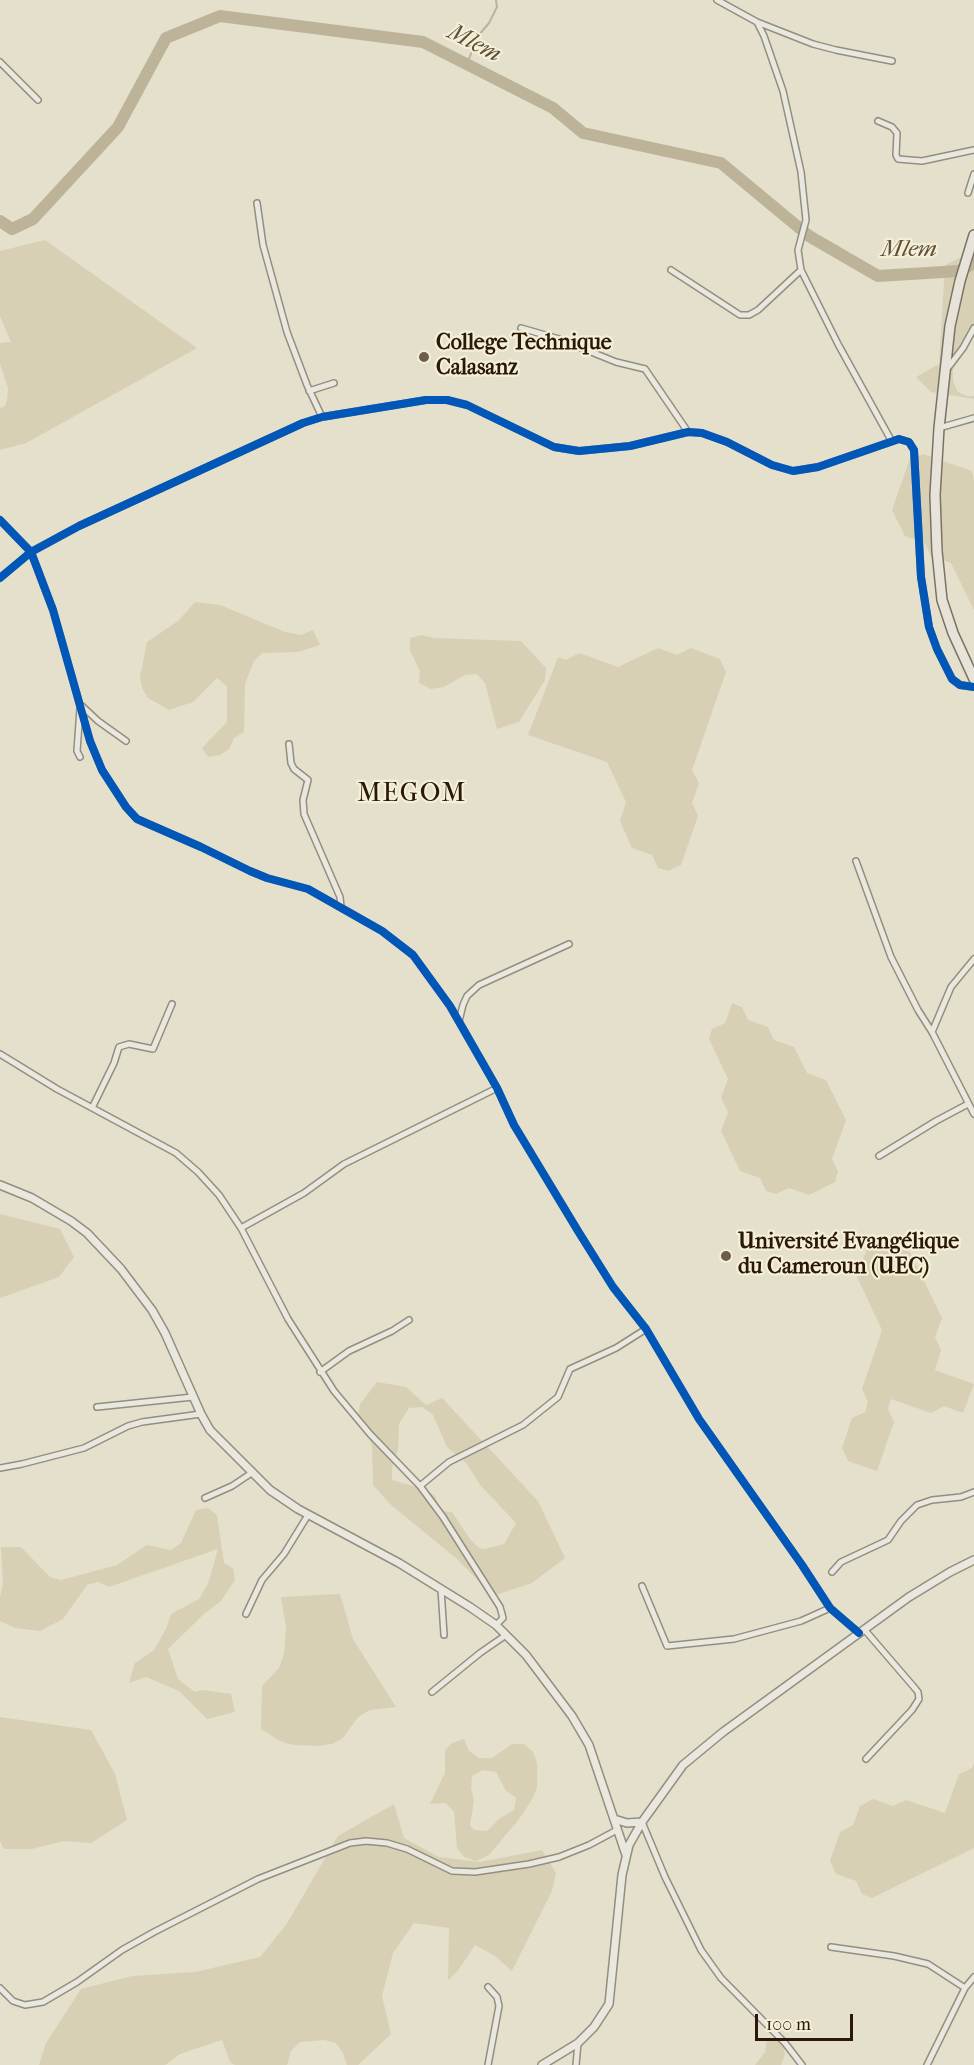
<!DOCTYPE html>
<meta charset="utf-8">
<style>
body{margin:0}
#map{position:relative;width:974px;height:2065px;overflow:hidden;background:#e4e0cc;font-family:"IM FELL French Canon",serif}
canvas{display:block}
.scale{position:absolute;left:755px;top:2014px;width:98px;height:27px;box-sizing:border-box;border:3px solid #2a1907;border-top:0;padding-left:8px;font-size:18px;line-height:21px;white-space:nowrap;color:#2a1907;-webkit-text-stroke:4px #f5efd7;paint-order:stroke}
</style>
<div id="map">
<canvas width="974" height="2065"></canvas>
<div class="scale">100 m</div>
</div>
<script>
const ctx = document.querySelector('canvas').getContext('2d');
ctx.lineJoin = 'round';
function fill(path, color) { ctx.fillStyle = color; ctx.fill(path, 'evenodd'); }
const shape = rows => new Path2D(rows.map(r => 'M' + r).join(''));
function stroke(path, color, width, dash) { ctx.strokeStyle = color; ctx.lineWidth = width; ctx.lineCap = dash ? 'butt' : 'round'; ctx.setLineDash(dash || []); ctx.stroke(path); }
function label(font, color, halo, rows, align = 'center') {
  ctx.font = font + ' "IM FELL French Canon",serif'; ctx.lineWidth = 4.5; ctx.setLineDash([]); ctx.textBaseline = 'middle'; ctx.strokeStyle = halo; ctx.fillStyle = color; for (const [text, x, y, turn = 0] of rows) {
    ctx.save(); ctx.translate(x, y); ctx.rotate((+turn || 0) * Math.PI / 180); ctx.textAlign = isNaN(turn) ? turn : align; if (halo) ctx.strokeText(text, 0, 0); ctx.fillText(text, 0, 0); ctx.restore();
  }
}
const green = shape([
 [45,240,197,348,26,443,0,450,0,408,5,406,7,400,8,388,0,364,0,343,11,342,0,316,0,251],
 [974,251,974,336,968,348,953,369,953,381,958,392,967,396,974,396,974,399,931,392,916,377,939,364,945,265],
 [923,454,972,471,974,480,974,610,951,563,931,556,925,543,905,536,892,510,909,461],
 [195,602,220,605,285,632,301,635,313,630,320,645,298,652,262,653,254,661,245,684,244,732,234,738,229,749,220,755,208,757,202,748,227,722,227,686,217,678,193,702,169,710,148,698,142,688,140,677,147,642,178,621],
 [422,635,434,638,521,641,546,668,545,680,519,722,497,729,485,683,477,674,465,675,444,687,431,689,419,683,420,671,410,651,410,638],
 [658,648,677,655,691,648,720,659,726,672,692,770,699,783,692,803,698,816,681,865,668,871,658,868,652,855,632,848,620,821,626,802,607,762,528,735,558,657,566,660,579,653,618,667],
 [732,1003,742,1007,748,1020,768,1027,774,1040,794,1047,807,1073,826,1080,846,1120,832,1159,838,1172,835,1182,809,1195,789,1188,776,1194,766,1191,760,1178,740,1171,721,1131,728,1112,721,1098,728,1079,709,1039,712,1029,725,1023],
 [0,1214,60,1229,74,1257,59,1277,0,1298],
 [880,1241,910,1252,942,1318,935,1337,941,1350,935,1370,974,1384,963,1413,944,1406,931,1413,891,1399,888,1409,894,1422,877,1471,848,1461,842,1448,852,1418,865,1412,868,1402,862,1389,882,1330,857,1277,867,1248],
 [377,1382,406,1387,426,1405,442,1398,538,1501,565,1558,532,1583,493,1596,457,1559,390,1504,373,1485,372,1445,358,1419,360,1404],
 [422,1407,433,1415,447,1447,467,1464,480,1485,516,1523,504,1544,485,1549,479,1548,470,1539,452,1512,444,1511,439,1507,435,1496,427,1490,392,1480,392,1468,398,1450,399,1424,409,1408],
 [208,1508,217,1515,224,1563,233,1568,235,1580,221,1601,204,1614,168,1649,178,1679,195,1692,203,1690,231,1694,235,1712,207,1719,179,1691,146,1677,129,1683,135,1663,154,1650,167,1627,171,1614,199,1599,208,1584,218,1549,109,1587,98,1582,87,1585,63,1619,40,1631,15,1628,0,1621,0,1597,3,1583,1,1547,21,1547,50,1577,61,1580,117,1565,147,1545,171,1550,181,1543,196,1510],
 [340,1594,353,1639,396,1707,370,1710,358,1717,343,1738,332,1744,318,1746,294,1745,282,1742,261,1729,262,1686,279,1668,284,1654,286,1627,281,1597],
 [0,1717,91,1730,115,1774,127,1820,91,1843,63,1841,32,1849,4,1849,0,1841],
 [464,1739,469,1751,479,1758,492,1758,512,1744,524,1744,533,1752,537,1763,537,1787,533,1798,519,1819,489,1855,476,1861,464,1857,457,1848,454,1812,446,1803,430,1804,445,1773,445,1750,452,1743],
 [483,1770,496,1772,506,1791,516,1798,514,1810,499,1819,487,1831,474,1830,470,1825,474,1801,471,1788,472,1776],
 [974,1763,974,1848,872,1898,862,1894,856,1881,836,1874,830,1861,840,1832,853,1825,860,1806,873,1799,893,1806,906,1800,945,1813,959,1774,972,1768],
 [394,1804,404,1838,439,1857,480,1862,542,1850,556,1873,552,1891,512,1971,495,1956,475,1945,457,1972,448,1980,449,1928,414,1923,393,1953,382,1996,391,2034,358,2065,347,2065,343,2053,336,2043,324,2040,300,2042,291,2051,287,2065,235,2065,230,2062,222,2040,180,2054,165,2065,39,2065,46,2043,81,1989,132,1976,195,1972,260,1957,286,1925,338,1836],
 [781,2038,785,2054,781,2065,755,2065,765,2052,767,2040]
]);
const stream = shape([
 [467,64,478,36,489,23,497,7,496,0]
]);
const river = shape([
 [0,221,12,229,33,219,118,127,166,38,220,16,423,42,553,108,583,133,721,163,809,236,878,276,959,271,974,263]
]);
const minor = shape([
 [717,0,757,22,764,36,783,91,801,172,806,220,798,250,801,270,838,344,891,440],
 [757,22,813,44,836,50,892,61],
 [0,62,38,100],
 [878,121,892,127,897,133,896,155,898,159,922,161,974,150],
 [968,193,974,174],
 [257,203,263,245,287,332,307,385,322,417],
 [671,270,740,315,749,315,758,310,801,270],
 [521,328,559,339,616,362,645,369,688,432],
 [947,369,963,348,974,328],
 [309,391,334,383],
 [939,428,974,418],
 [0,520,31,552,53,610,90,741,102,770,126,807,137,819,201,847,250,871,267,878,308,889,382,931,413,955,450,1006,497,1088,514,1125,578,1231,613,1287,646,1329,699,1419,802,1565,830,1608,859,1633],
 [0,578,31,552,79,526,303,423,322,417,426,400,447,400,467,405,554,447,579,451,630,446,688,432,702,433,727,442,772,465,793,471,818,467,899,439,909,442,914,450,921,577,929,627,937,649,952,679,960,685,974,687],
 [82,706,98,721,126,741],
 [289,744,291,763,294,769,308,780,303,800,304,814,340,897,341,907],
 [80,757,77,751,80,709],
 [856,861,891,957,918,1010,932,1032,974,1114],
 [459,1021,463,1005,467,996,479,985,569,944],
 [932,1032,951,987,974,959],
 [0,1054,57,1089,176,1153,198,1172,219,1195,241,1228,288,1319,334,1391,370,1434,420,1486,443,1517,500,1607,503,1618,496,1625],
 [92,1108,114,1063,119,1047,129,1044,153,1049,172,1004],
 [879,1156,936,1121,968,1104],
 [241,1228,304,1193,344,1164,497,1088],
 [320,1372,349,1351,392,1331,409,1320],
 [97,1407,193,1397],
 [0,1468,22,1464,84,1448,128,1426,142,1422,201,1414],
 [420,1486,449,1462,523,1425,558,1397,570,1369,616,1348,646,1329],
 [205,1498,232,1486,253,1472],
 [832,1572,841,1562,888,1540,901,1521,917,1505,932,1500,961,1497,974,1492],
 [642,1586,667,1646,734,1639,801,1621,830,1608],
 [441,1589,444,1635],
 [246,1614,262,1580,284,1554,308,1515],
 [864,1629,913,1686,918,1692,919,1699,912,1710,866,1759],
 [432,1692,480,1653,506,1635],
 [642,1822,665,1877,701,1950,721,1978,785,2043,802,2065],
 [831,1947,894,1956,928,1964,965,1988],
 [0,1988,13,2001,25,2005,43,2002,77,1982,122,1950,154,1932,258,1879,350,1843,366,1841,387,1843,407,1849,452,1871,475,1872,529,1864,559,1857,589,1845,617,1830],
 [488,2065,499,2006,497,1997,488,1987],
 [576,2065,578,2043],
 [927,2065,965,1988,974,1977]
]);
const tertiary = shape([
 [0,1185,32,1198,71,1221,87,1233,121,1269,152,1310,165,1333,201,1414,210,1430,270,1490,298,1509,399,1563,470,1607,496,1625,526,1655,572,1716,589,1745,626,1855],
 [614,1819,627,1823,642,1822],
 [542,2065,578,2043,594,2027,609,2004,622,1875,629,1845,642,1822,683,1765,723,1732,909,1597,950,1572,974,1560]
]);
const trunk = shape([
 [974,235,960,281,950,326,939,428,935,495,937,551,942,600,953,633,974,679]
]);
const cycleway = shape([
 [0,520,31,552,53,610,90,741,102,770,126,807,137,819,201,847,250,871,267,878,308,889,382,931,413,955,450,1006,497,1088,514,1125,578,1231,613,1287,646,1329,699,1419,802,1565,830,1608,859,1633],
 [0,578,31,552,79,526,303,423,322,417,426,400,447,400,467,405,554,447,579,451,630,446,688,432,702,433,727,442,772,465,793,471,818,467,899,439,909,442,914,450,921,577,929,627,937,649,952,679,960,685,974,687]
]);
const markers = [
 [424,357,6,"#6b5f4c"],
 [726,1256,6,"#6b5f4c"]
];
const poiNames = [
 ["College Technique",436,344],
 ["Calasanz",436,369],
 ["Université Evangélique",738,1243],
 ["du Cameroun (UEC)",738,1268]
];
const waterNames = [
 ["Mlem",474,44,27],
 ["Mlem",909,250]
];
const quarterNames = [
 ["MEGOM",412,795]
];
fill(green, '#d8d0b5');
stroke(stream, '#bdb398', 2);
stroke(river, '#bdb398', 12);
stroke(minor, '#928e80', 8);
stroke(tertiary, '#928e80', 10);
stroke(trunk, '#787366', 12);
stroke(minor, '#eae8de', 5);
stroke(tertiary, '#eae8de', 7);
stroke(trunk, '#e7e3d9', 9);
stroke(cycleway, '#0057b8', 8);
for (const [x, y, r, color] of markers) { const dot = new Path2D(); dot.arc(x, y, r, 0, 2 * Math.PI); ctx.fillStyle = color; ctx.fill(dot); stroke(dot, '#f5efd7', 2); }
label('bold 22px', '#2a1907', '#f5efd7', poiNames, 'left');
label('italic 24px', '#5e4f38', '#f5efd7', waterNames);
ctx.letterSpacing = '1.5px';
label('26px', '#2a1907', '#f5efd7', quarterNames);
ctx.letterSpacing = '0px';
</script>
